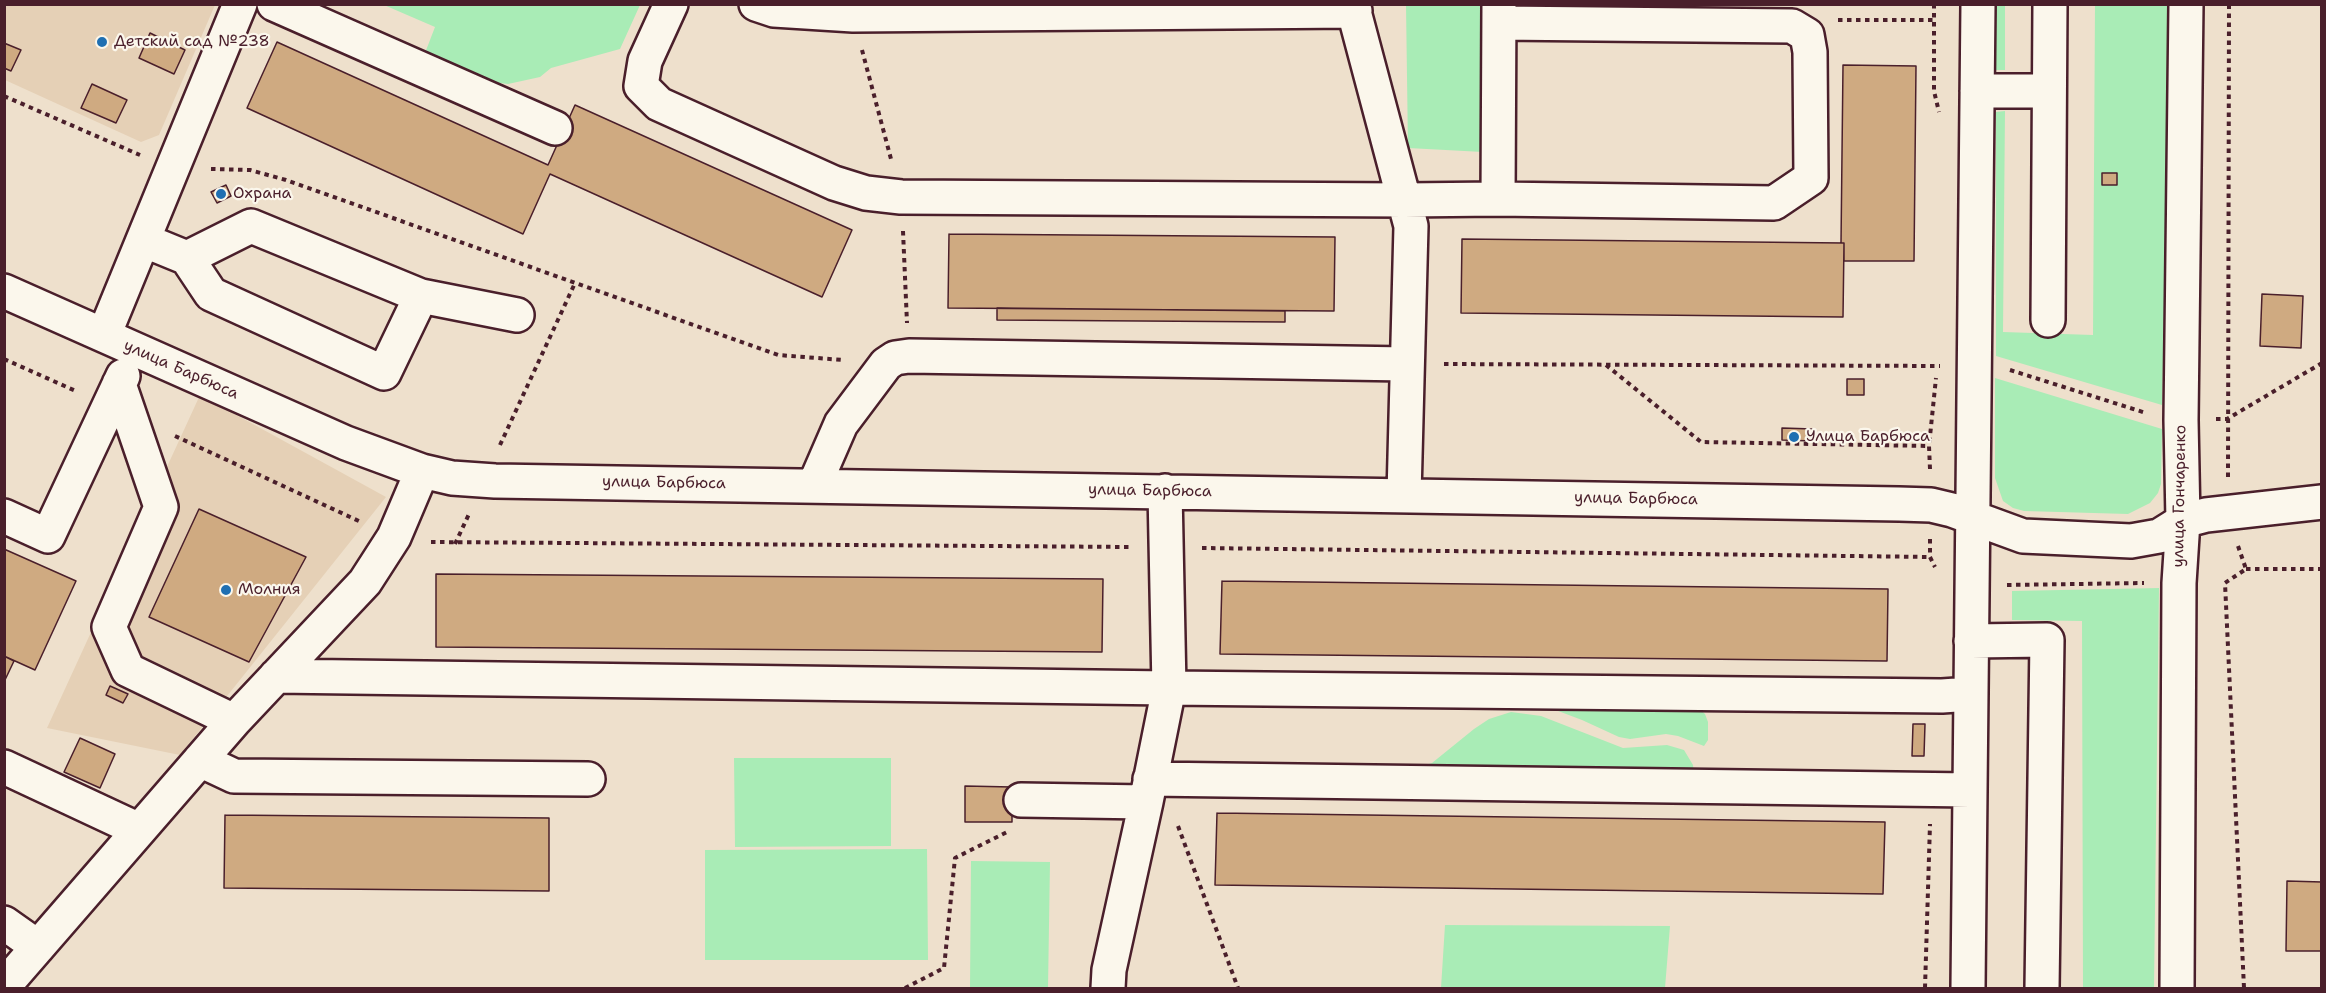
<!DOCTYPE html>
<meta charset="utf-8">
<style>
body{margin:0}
#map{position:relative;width:2326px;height:993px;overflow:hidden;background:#eee0cc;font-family:"Shantell Sans",sans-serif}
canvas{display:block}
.frame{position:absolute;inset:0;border:6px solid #4a1f2b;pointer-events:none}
</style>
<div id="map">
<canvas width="2326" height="993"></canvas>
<div class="frame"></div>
</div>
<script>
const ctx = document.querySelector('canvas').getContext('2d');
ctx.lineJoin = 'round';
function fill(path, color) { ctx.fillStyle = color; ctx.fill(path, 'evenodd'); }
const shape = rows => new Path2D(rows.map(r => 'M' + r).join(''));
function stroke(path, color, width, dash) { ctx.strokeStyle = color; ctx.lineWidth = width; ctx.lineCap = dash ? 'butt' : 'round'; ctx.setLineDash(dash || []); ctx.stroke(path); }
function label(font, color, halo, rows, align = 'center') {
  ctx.font = font + ' "Shantell Sans",sans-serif'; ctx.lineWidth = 4.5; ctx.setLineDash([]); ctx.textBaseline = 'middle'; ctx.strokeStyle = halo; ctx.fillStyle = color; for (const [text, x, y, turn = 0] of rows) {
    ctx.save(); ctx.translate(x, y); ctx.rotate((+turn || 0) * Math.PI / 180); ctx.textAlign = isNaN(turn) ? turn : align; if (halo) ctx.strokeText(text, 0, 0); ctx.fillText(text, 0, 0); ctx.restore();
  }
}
const built = shape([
 [5,5,215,5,159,135,141,142,5,80],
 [200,395,386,497,180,755,47,728]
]);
const green = shape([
 [384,5,640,5,620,49,551,68,540,77,508,84,492,82,425,53,435,27],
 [1406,5,1481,6,1483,152,1408,148],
 [1996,5,2005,5,2005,70,1996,70],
 [2095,5,2171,5,2162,405,1996,356,1996,112,2005,111,2003,332,2093,335],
 [1995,378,2162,429,2161,484,2158,493,2150,503,2128,514,2024,511,2013,508,2003,501,1995,478],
 [2159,588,2154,988,2083,988,2082,621,2012,620,2012,591],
 [1694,704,1705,714,1708,722,1708,740,1704,746,1678,736,1666,734,1630,739,1619,737,1582,720,1545,706],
 [1511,712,1541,716,1623,748,1667,745,1684,750,1693,765,1694,775,1406,771,1432,763,1474,729,1489,719],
 [734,758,891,758,891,846,735,847],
 [927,849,928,960,705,960,705,850],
 [971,861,1050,862,1048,988,970,988],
 [1445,925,1670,926,1665,988,1441,988]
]);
const building = shape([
 [150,33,185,50,174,74,139,58,150,33],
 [277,42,548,165,575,105,852,230,822,297,550,174,523,234,247,108,277,42],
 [4,43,21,50,11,71,4,68,4,43],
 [1843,65,1916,66,1914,261,1844,261,1844,243,1841,243,1843,65],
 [92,84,127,100,116,123,81,108,92,84],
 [2102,173,2117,173,2117,185,2102,185,2102,173],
 [226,185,231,196,217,203,211,192,226,185],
 [949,234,1335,237,1334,311,948,308,949,234],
 [1462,239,1844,243,1843,317,1461,313,1462,239],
 [2262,294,2303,296,2301,348,2260,346,2262,294],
 [997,308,1285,311,1285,322,997,320,997,308],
 [1847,379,1864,379,1864,395,1847,395,1847,379],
 [1782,428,1813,429,1813,441,1782,440,1782,428],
 [199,509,306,557,249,662,149,617,199,509],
 [4,549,76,581,35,670,4,656,4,549],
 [436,574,1103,579,1102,652,436,647,436,574],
 [1222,581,1888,589,1887,661,1220,654,1222,581],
 [4,656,14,661,4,682,4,656],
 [110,686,128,694,123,703,106,695,110,686],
 [1913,724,1925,724,1924,756,1912,756,1913,724],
 [80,738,115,754,100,788,64,772,80,738],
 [965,786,1012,787,1012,822,965,822,965,786],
 [1217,813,1885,822,1883,894,1215,885,1217,813],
 [225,815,549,818,549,891,224,888,225,815],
 [2287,881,2322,882,2322,951,2286,951,2287,881]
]);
const path = shape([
 [1934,4,1934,91,1939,112],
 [1838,20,1934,20],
 [862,50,891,159],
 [4,96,140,155],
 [211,169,250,170,286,180,778,355,843,360],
 [903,231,907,323],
 [4,359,78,392],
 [1444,364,1940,366],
 [1606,365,1701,442,1929,446],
 [2010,370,2146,413],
 [2216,419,2227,419,2322,363],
 [175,436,361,522],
 [500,445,575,283],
 [1930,469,1929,446,1936,378],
 [2228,477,2229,4],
 [1930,539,1930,557,1935,567],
 [431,542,1132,547],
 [455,544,469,514],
 [2238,546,2246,569,2225,583,2244,988],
 [1202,548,1930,557],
 [2246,569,2322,569],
 [2007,585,2144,583],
 [1178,826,1238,988],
 [905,988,944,968,955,858,1007,832],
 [1925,988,1930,824]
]);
const minor = shape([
 [274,4,555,128],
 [671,4,645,61,641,86,659,104,834,183,866,193,901,197,1404,200,1498,199,1499,4],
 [756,4,774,10,853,15,1355,11],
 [1352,4,1411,226,1404,495],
 [1977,91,2049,91],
 [1498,199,1774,203,1811,178,1810,52,1807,35,1792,26,1499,23],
 [143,240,187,258,251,226,421,296,517,315],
 [187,258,211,294,384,373,421,296],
 [4,291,346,443,422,471,452,478,495,481,1899,504,1931,505,1952,510,2023,536,2131,541,2159,536,2183,521,2206,515,2322,502],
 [2048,320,2050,4],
 [104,335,240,4],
 [119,384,161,507,109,627,128,670,234,721],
 [814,486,841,424,886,364,895,358,909,356,1407,364],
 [4,516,48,536,123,376],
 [1971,641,2047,640,2042,988],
 [276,676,1169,688,1942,696,1971,694],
 [200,760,234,776,588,779],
 [4,767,139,830],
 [1150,779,1970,790],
 [1021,800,1146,802],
 [4,923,38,947],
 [4,986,234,721,365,582,394,537,422,471],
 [1108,988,1109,970,1146,802,1169,688,1165,491],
 [1968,988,1978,4],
 [2177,988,2179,583,2183,521,2181,420,2186,4]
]);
const markers = [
 [102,42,6,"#1f6fb2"],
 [221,194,6,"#1f6fb2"],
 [1794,437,6,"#1f6fb2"],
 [226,590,6,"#1f6fb2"]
];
const poiNames = [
 ["Детский сад №238",114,42],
 ["Охрана",233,194],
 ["Улица Барбюса",1806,437],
 ["Молния",238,590]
];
const streetNames = [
 ["улица Барбюса",181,370,24],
 ["улица Барбюса",664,483,1],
 ["улица Барбюса",1150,491,1],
 ["улица Гончаренко",2180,496,-89],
 ["улица Барбюса",1636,499,1]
];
fill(built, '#e5d0b6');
fill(green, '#a9ecb6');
fill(building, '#cfaa81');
stroke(building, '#4a1f2b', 1.5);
stroke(minor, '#4a1f2b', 38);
stroke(path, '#4a1f2b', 4, [4.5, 4.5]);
stroke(minor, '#fbf7ec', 33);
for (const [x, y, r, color] of markers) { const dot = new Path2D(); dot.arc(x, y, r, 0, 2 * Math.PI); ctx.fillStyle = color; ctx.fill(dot); stroke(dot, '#fbf7ec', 2); }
label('16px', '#4a1f2b', '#fbf7ec', poiNames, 'left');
label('16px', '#4a1f2b', '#fbf7ec', streetNames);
</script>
